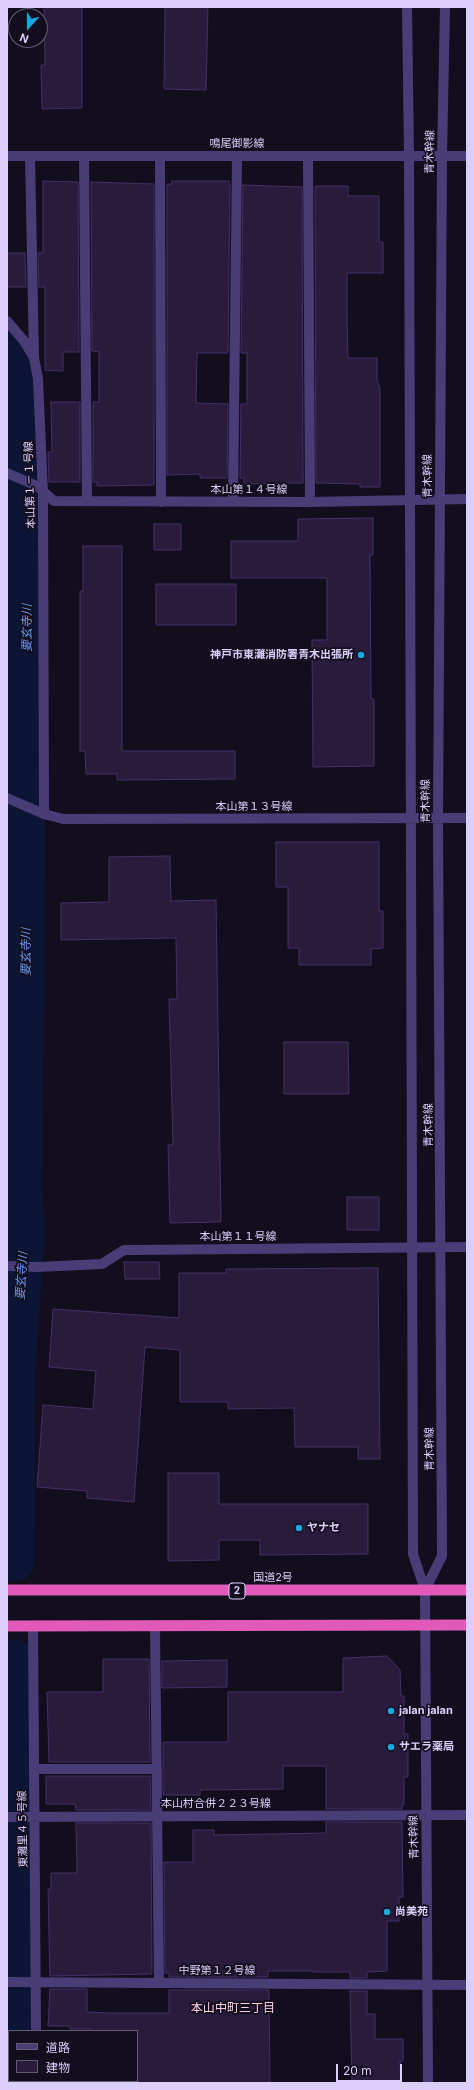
<!DOCTYPE html>
<meta charset="utf-8">
<style>
body{margin:0}
#map{position:relative;width:474px;height:2090px;overflow:hidden;background:#130e1d;font-family:Inter,"Noto Sans JP",sans-serif}
canvas{display:block}
.frame{position:absolute;inset:0;border:8px solid #dbcefb;pointer-events:none}
.legend{position:absolute;left:8px;top:2030px;width:130px;height:52px;box-sizing:border-box;background:#130e1d;border:1px solid #635b76;margin:0;padding:5px 7px;list-style:none;font-size:12px;color:#dbcefb}
.legend li{display:flex;align-items:center;gap:8px;height:20px}
.legend b{width:20px;border:1px solid #635b76}
.north{position:absolute;left:8px;top:8px;width:40px;height:40px;box-sizing:border-box;background:#130e1d;border:1px solid #635b76;border-radius:50%;rotate:201deg;font-size:11px;font-weight:700;line-height:16px;text-align:center;color:#dbcefb}
.north::after{content:'';display:block;margin:auto;width:14px;height:18px;background:#14a9e0;clip-path:polygon(50% 0,100% 100%,50% 72%,0 100%)}
.scale{position:absolute;left:336px;top:2064px;width:66px;height:18px;box-sizing:border-box;border:2px solid #dbcefb;border-top:0;padding-left:5px;font-size:12px;line-height:14px;white-space:nowrap;color:#dbcefb;-webkit-text-stroke:3px #130e1d;paint-order:stroke}
</style>
<div id="map">
<canvas width="474" height="2090"></canvas>
<div class="frame"></div>
<ul class="legend">
<li><b style="height:5px;background:#493d78"></b>道路</li>
<li><b style="height:11px;background:#281b3c"></b>建物</li>
</ul>
<div class="north">N</div>
<div class="scale">20 m</div>
</div>
<script>
const ctx = document.querySelector('canvas').getContext('2d');
ctx.lineJoin = 'round';
const shape = rows => new Path2D(rows.map(r => 'M' + r).join(''));
function stroke(path, color, width, dash) { ctx.strokeStyle = color; ctx.lineWidth = width; ctx.lineCap = dash ? 'butt' : 'round'; ctx.setLineDash(dash || []); ctx.stroke(path); }
function fill(path, color) { ctx.fillStyle = color; ctx.fill(path, 'evenodd'); }
function label(font, color, halo, rows, align = 'center') {
  ctx.font = font + ' Inter,"Noto Sans JP",sans-serif'; ctx.lineWidth = 3.5; ctx.setLineDash([]); ctx.textBaseline = 'middle'; ctx.strokeStyle = halo; ctx.fillStyle = color; for (const [text, x, y, turn = 0] of rows) {
    ctx.save(); ctx.translate(x, y); ctx.rotate((+turn || 0) * Math.PI / 180); ctx.textAlign = isNaN(turn) ? turn : align; if (halo) ctx.strokeText(text, 0, 0); ctx.fillText(text, 0, 0); ctx.restore();
  }
}
const river = shape([
 [7,347,23,372,28,507,23,1185,25,1238,16,1366,15,1562],
 [15,1659,15,2031],
 [15,2081,15,2083]
]);
const building = shape([
 [44,7,82,7,82,108,42,109,41,65,45,65,44,7],
 [165,7,208,7,206,90,164,89,165,7],
 [43,181,78,182,79,352,63,352,63,371,45,370,45,287,39,287,38,253,43,253,43,181],
 [172,181,229,181,230,185,228,353,197,353,196,403,228,404,227,478,200,478,200,474,167,475,167,184,172,184,172,181],
 [91,182,154,184,154,485,97,486,97,482,93,482,93,402,99,402,99,352,92,351,91,182],
 [243,185,302,187,303,483,244,484,244,478,240,478,241,404,247,404,247,353,241,353,243,185],
 [317,186,348,186,348,196,379,196,379,242,383,242,383,273,347,273,347,313,348,358,377,358,377,380,380,388,380,487,360,487,360,484,316,483,315,187,317,186],
 [7,253,25,253,26,287,7,287,7,253],
 [51,402,80,402,80,482,49,482,48,452,52,452,51,402],
 [373,518,373,555,370,555,371,699,374,699,374,766,313,767,312,640,327,640,327,578,231,578,231,541,298,541,298,519,373,518],
 [154,524,181,524,181,550,154,550,154,524],
 [83,546,122,546,122,751,235,751,235,779,117,780,117,774,86,774,85,751,80,751,80,591,83,591,83,546],
 [156,584,236,584,236,625,156,625,156,584],
 [276,842,379,842,379,911,383,911,383,948,371,949,371,965,299,965,299,948,288,948,288,887,276,887,276,842],
 [170,856,171,901,216,900,221,1222,170,1223,168,1145,173,1145,169,999,177,999,176,938,61,940,61,903,109,902,109,857,170,856],
 [284,1042,348,1042,349,1094,284,1094,284,1042],
 [347,1197,379,1197,379,1230,347,1230,347,1197],
 [124,1262,159,1262,160,1279,125,1279,124,1262],
 [378,1268,380,1459,358,1459,358,1447,295,1447,294,1408,228,1409,228,1402,180,1402,180,1350,145,1347,134,1502,87,1498,87,1491,37,1487,43,1405,93,1409,96,1371,49,1367,53,1309,179,1318,179,1273,226,1273,226,1269,378,1268],
 [168,1473,219,1473,219,1504,368,1504,368,1554,260,1555,260,1540,219,1540,219,1560,168,1561,168,1473],
 [387,1656,400,1670,401,1696,404,1696,404,1734,408,1734,408,1777,404,1777,404,1805,402,1805,402,1809,326,1809,326,1766,283,1766,283,1789,200,1790,200,1795,163,1795,163,1742,228,1742,228,1692,343,1692,343,1658,387,1656],
 [103,1659,149,1659,150,1762,49,1762,47,1692,103,1692,103,1659],
 [227,1660,227,1687,162,1688,162,1661,227,1660],
 [46,1776,150,1776,151,1810,76,1810,75,1804,46,1804,46,1776],
 [326,1822,402,1822,403,1897,399,1897,399,1921,387,1921,387,1971,367,1972,367,1978,350,1978,350,1972,313,1972,313,1971,268,1971,268,1977,169,1977,169,1973,165,1973,164,1862,193,1862,193,1830,214,1830,214,1835,326,1833,326,1822],
 [76,1823,151,1823,152,1974,50,1976,48,1889,51,1889,51,1873,77,1873,76,1823],
 [50,1989,87,1989,87,2012,109,2013,169,2013,169,1990,269,1990,270,2083,137,2083,137,2031,91,2031,91,2029,70,2029,70,2026,48,2026,50,1989],
 [350,1991,367,1991,367,2014,375,2014,375,2039,403,2039,403,2061,400,2061,401,2083,352,2083,350,1991]
]);
const service = shape([
 [155,1626,159,1983],
 [34,1769,157,1769]
]);
const minor = shape([
 [30,156,34,358,38,379,43,493,44,814],
 [84,156,87,501],
 [160,156,161,502],
 [308,156,310,502],
 [7,321,24,341,33,356],
 [7,473,37,486],
 [233,501,237,156],
 [7,1266,37,1267,102,1264,124,1250,134,1250,467,1247],
 [33,1626,36,2031],
 [7,1817,467,1815],
 [7,1982,467,1985],
 [36,2083,36,2081]
]);
const tertiary = shape([
 [407,7,409,155,413,1554,425,1590,428,2083],
 [7,156,467,156],
 [37,486,54,501,310,502,467,499],
 [7,798,44,814,63,819,467,818],
 [425,1590,442,1556,438,819,442,156,445,7]
]);
const trunk = shape([
 [7,1590,467,1590],
 [7,1626,467,1625]
]);
const markers = [
 [361,655,4,"#14a9e0"],
 [299,1528,4,"#14a9e0"],
 [391,1711,4,"#14a9e0"],
 [391,1747,4,"#14a9e0"],
 [387,1912,4,"#14a9e0"]
];
const shields = [
 [237,1591,16]
];
const shieldNames = [
 ["2",237,1591]
];
const streetNames = [
 ["鳴尾御影線",237,144],
 ["青木幹線",430,152,-89],
 ["青木幹線",428,476,-90],
 ["本山第１－１号線",30,485,-92],
 ["本山第１４号線",249,490],
 ["青木幹線",426,801,-90],
 ["本山第１３号線",254,807],
 ["青木幹線",429,1125,-90],
 ["本山第１１号線",238,1237],
 ["青木幹線",430,1449,-90],
 ["国道2号",273,1578],
 ["本山村合併２２３号線",216,1804],
 ["東灘里４５号線",23,1829,-91],
 ["青木幹線",414,1837,-91],
 ["中野第１２号線",217,1971]
];
const poiNames = [
 ["神戸市東灘消防署青木出張所",353,655,"right"],
 ["ヤナセ",307,1528],
 ["jalan jalan",399,1711],
 ["サエラ薬局",399,1747],
 ["尚美苑",395,1912]
];
const waterNames = [
 ["要玄寺川",27,628,-90],
 ["要玄寺川",26,952,-90],
 ["要玄寺川",22,1276,-86]
];
const neighbourhoodNames = [
 ["本山中町三丁目",233,2008]
];
stroke(river, '#0d1537', 39);
fill(building, '#281b3c');
stroke(building, '#443066', 1);
stroke(service, '#493d78', 10);
stroke(minor, '#493d78', 10);
stroke(tertiary, '#493d78', 10);
stroke(trunk, '#e15aba', 11);
for (const [x, y, r, color] of markers) { const dot = new Path2D(); dot.arc(x, y, r, 0, 2 * Math.PI); ctx.fillStyle = color; ctx.fill(dot); stroke(dot, '#130e1d', 1.5); }
for (const [x, y, w] of shields) { const box = new Path2D(); box.roundRect(x - w / 2, y - 8, w, 16, 3); ctx.fillStyle = '#130e1d'; ctx.fill(box); stroke(box, '#dbcefb', 1); }
label('bold 10px', '#dbcefb', null, shieldNames);
label('11px', '#dbcefb', '#130e1d', streetNames);
label('bold 11px', '#dbcefb', '#130e1d', poiNames, 'left');
label('italic 12px', '#6699f1', '#130e1d', waterNames);
label('12px', '#fbd0e4', '#130e1d', neighbourhoodNames);
</script>
